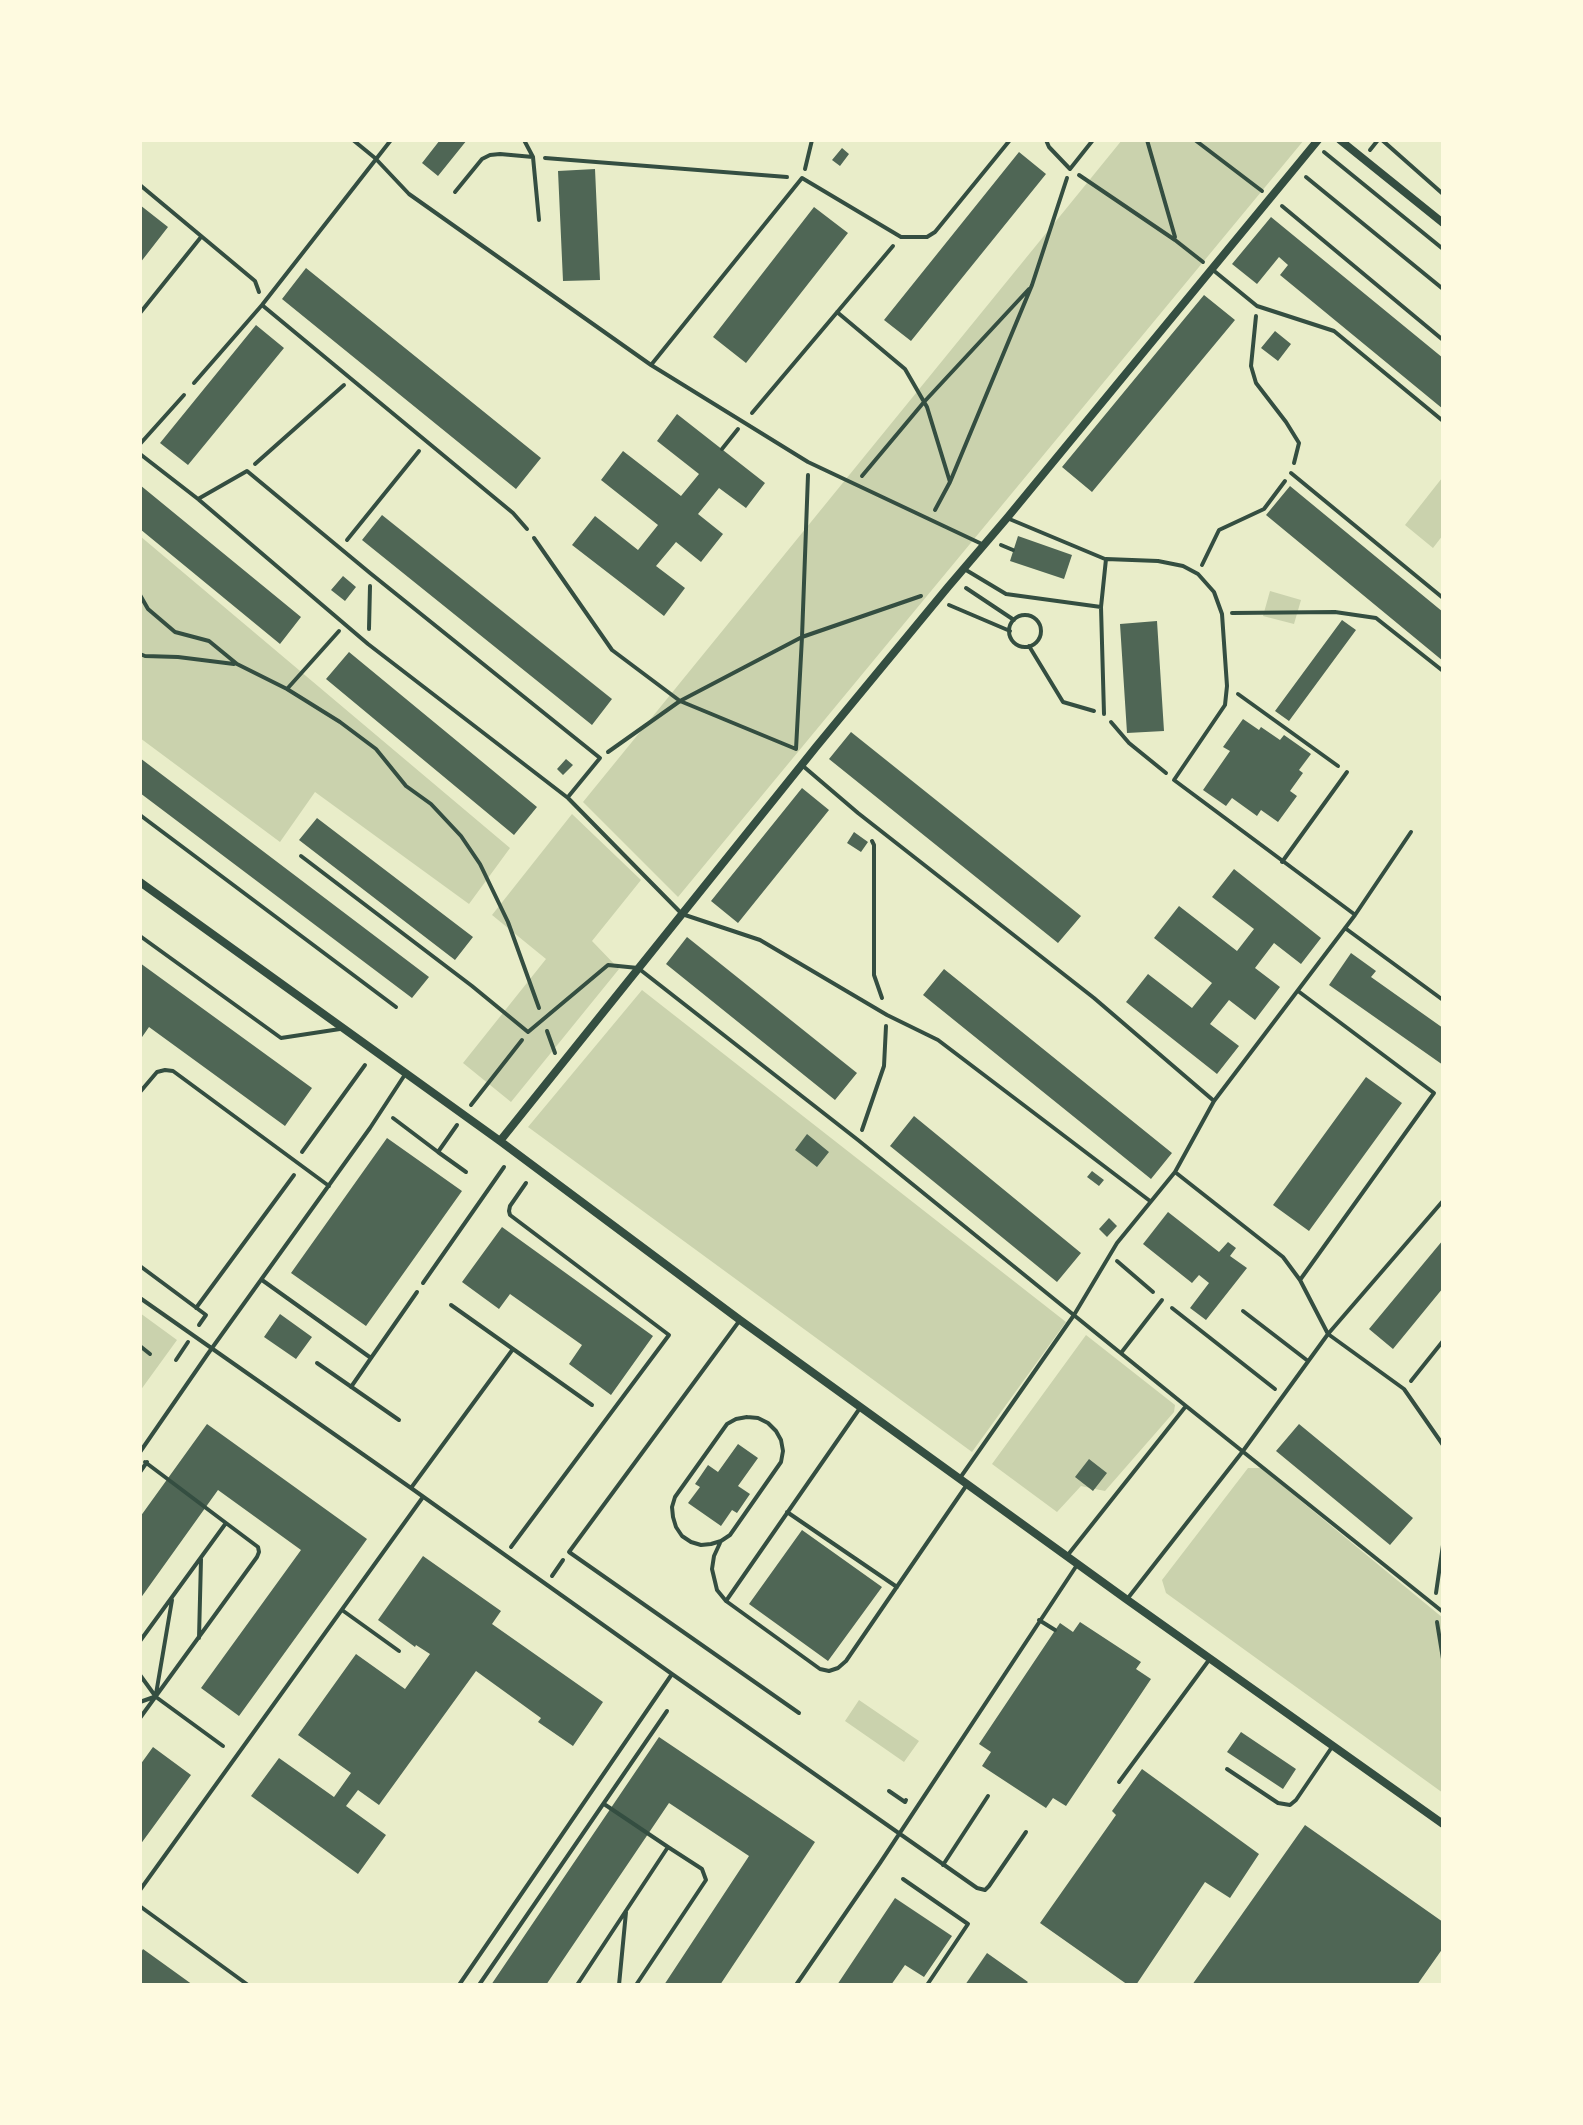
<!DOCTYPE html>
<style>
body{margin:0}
#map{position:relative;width:1583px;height:2125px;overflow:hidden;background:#e9edc9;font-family:"Source Serif 4",serif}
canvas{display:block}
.frame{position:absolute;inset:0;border:142px solid #fefae0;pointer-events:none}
</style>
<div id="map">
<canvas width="1583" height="2125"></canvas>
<div class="frame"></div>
</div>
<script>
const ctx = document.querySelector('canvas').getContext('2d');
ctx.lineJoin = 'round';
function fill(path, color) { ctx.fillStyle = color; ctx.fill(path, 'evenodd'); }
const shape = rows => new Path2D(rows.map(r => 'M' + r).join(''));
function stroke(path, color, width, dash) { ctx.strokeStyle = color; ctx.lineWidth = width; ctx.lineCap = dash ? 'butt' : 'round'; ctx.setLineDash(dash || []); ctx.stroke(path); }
const green = shape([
 [1122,140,1304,140,678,897,583,802],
 [1442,478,1443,535,1433,548,1405,525],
 [140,536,510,848,469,904,315,792,280,842,140,738],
 [1270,591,1301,600,1294,624,1263,616],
 [572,814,641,880,592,941,619,969,511,1102,463,1063,546,959,492,915],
 [642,990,1066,1322,972,1452,528,1127],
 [140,1313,177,1340,140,1391],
 [1086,1335,1175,1405,1174,1412,1105,1491,1081,1486,1057,1512,992,1464],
 [1248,1468,1261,1468,1443,1618,1443,1793,1166,1593,1162,1580],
 [859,1700,919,1741,904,1762,845,1721]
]);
const building = shape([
 [440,140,467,140,438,176,422,163],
 [842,148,849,154,840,166,832,160],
 [1019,152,1046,174,911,341,884,320],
 [595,169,600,280,563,281,558,171],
 [140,205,168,227,140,263],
 [814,207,848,233,746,363,713,337],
 [1271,217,1443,358,1443,409,1280,275,1288,265,1279,257,1257,284,1232,264],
 [306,268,541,458,516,489,282,299],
 [1204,295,1235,320,1092,492,1062,467],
 [256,325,284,348,188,465,160,443],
 [1275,331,1291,344,1278,361,1261,348],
 [677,414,765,483,746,508,719,488,698,514,723,534,701,562,676,542,656,566,685,588,664,616,572,545,595,516,638,550,658,525,601,480,623,451,681,496,699,474,657,441],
 [140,485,301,617,280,644,140,529],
 [1290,486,1443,612,1443,661,1266,515],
 [382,515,612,699,592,725,362,540],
 [1018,536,1072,555,1064,579,1010,561],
 [343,576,356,587,345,601,331,590],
 [1342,620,1356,630,1289,721,1275,711],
 [1157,621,1164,731,1127,733,1120,624],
 [349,652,537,807,514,835,326,679],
 [1243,719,1259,730,1261,727,1280,740,1284,735,1311,754,1299,770,1303,773,1290,791,1297,796,1278,822,1261,810,1257,816,1232,798,1226,806,1203,790,1230,751,1223,747],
 [851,732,1081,916,1058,943,829,759],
 [140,758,429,977,412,998,140,793],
 [566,759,573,765,563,775,557,769],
 [802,788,829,810,738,923,711,901],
 [317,818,473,937,455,960,299,840],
 [854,832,868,842,861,852,847,843],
 [1234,869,1321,938,1301,964,1274,943,1255,968,1280,987,1255,1020,1229,1000,1210,1024,1239,1046,1217,1074,1126,1002,1148,974,1192,1008,1212,983,1154,938,1179,906,1237,951,1254,929,1212,897],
 [687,937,857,1073,835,1100,666,964],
 [1351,953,1376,971,1371,977,1443,1028,1443,1065,1329,985],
 [140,963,312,1088,285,1126,149,1027,140,1040],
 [944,969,1172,1153,1151,1179,923,995],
 [1366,1077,1402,1103,1309,1231,1273,1205],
 [914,1116,1081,1253,1057,1282,890,1146],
 [807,1134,829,1152,817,1167,795,1150],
 [387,1138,462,1191,366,1326,291,1273],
 [1092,1171,1104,1180,1099,1186,1087,1177],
 [1168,1212,1219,1252,1228,1242,1236,1248,1230,1256,1247,1268,1206,1320,1190,1308,1209,1283,1199,1275,1192,1283,1143,1244],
 [1109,1218,1117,1226,1107,1237,1099,1229],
 [502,1227,653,1336,611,1395,569,1364,582,1345,510,1294,499,1309,462,1282],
 [1443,1240,1443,1288,1393,1349,1369,1329],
 [280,1314,312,1337,296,1359,264,1337],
 [207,1424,367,1539,239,1716,201,1688,301,1550,218,1490,140,1599,140,1517],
 [1299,1424,1413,1518,1390,1545,1276,1451],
 [738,1444,758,1458,738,1486,750,1494,737,1513,732,1510,721,1526,688,1503,700,1487,695,1484,708,1465,718,1472],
 [1089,1459,1107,1473,1093,1491,1075,1477],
 [802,1530,882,1587,828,1661,749,1604],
 [423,1556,501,1611,492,1624,603,1702,573,1746,538,1722,541,1718,476,1671,379,1805,358,1790,346,1806,386,1835,358,1874,251,1796,279,1758,334,1797,351,1773,298,1735,356,1654,405,1689,430,1654,416,1645,415,1647,378,1620],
 [1080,1622,1141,1662,1136,1669,1151,1679,1066,1806,1053,1798,1046,1808,982,1766,991,1752,979,1744,1060,1623,1073,1632],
 [1241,1732,1296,1769,1283,1789,1227,1752],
 [659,1737,815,1842,720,1985,664,1985,749,1856,669,1803,546,1985,491,1985],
 [153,1747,191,1775,140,1845,140,1765],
 [1142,1769,1259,1854,1230,1898,1205,1882,1136,1985,1128,1985,1040,1923,1116,1815,1112,1811],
 [1305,1825,1443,1922,1443,1948,1417,1985,1192,1985],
 [895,1898,952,1936,924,1977,905,1965,891,1985,837,1985],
 [143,1949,193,1985,140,1985,140,1954],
 [987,1953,1028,1982,1025,1985,965,1985]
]);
const path = shape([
 [1147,140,1175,237],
 [1195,140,1262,191],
 [1382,140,1443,194],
 [1370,150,1378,140],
 [1324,152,1443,249],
 [545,158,787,177],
 [805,169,812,140],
 [1079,175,1175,240,1203,262],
 [1306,177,1443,289],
 [140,185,255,281,259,292],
 [1282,206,1443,340],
 [837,312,905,369,927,407,950,482,935,510],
 [140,313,201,237],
 [1256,316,1251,366,1256,383,1286,422,1299,443,1294,463],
 [752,413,893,246],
 [722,449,738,429],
 [255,464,344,385],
 [862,476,924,402,1029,289],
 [950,482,1032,285,1067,178],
 [534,538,612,650,680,701,796,749],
 [347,540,419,451],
 [1001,545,1013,550],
 [1202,565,1219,530,1264,509,1285,481],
 [966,588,1014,620],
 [140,595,148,609,175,632,209,641,237,664,287,689,340,722,376,749,406,786,431,804,461,836,480,864,508,922,539,1008],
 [949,605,1010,631],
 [1232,613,1335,612,1376,618,1443,671],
 '1009 631a16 16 0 1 1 32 0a16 16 0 1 1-32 0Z',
 [369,629,370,586],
 [1029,646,1063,702,1094,711],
 [140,654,145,656,178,657,234,664],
 [287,689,339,631],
 [1238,694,1338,766],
 [1111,722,1129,743,1166,773],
 [796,749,802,637,808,475],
 [608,752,680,701,802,637,921,596],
 [872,841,874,845,874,975,882,998],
 [547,1031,555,1053],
 [471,1105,522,1040],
 [393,1118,438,1152,457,1125],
 [862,1130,884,1066,886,1026],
 [302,1152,365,1065],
 [438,1152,466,1172],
 [1117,1261,1153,1292],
 [140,1266,206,1315,199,1325],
 [423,1283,504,1167],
 [196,1308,294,1175],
 [1172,1308,1275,1389],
 [140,1346,150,1354],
 [176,1360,188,1342],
 [1411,1381,1443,1341],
 [145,1462,226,1523],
 [140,1472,147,1462],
 [511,1547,669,1335,510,1215,509,1211,510,1206,526,1183],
 [552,1576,563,1560],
 [1436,1593,1443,1545],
 [1437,1622,1443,1659],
 [199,1638,201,1559],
 [140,1641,226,1523,258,1547,259,1552,257,1557,140,1718],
 [140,1675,156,1697,223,1746],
 [156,1694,172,1600],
 [140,1702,154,1697],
 [889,1791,905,1802,906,1800],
 [604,1804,668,1847],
 [903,1879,968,1924,927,1985],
 [141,1907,248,1985],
 [479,1985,667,1711],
 [577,1985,668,1847,702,1869,706,1880,636,1985],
 [619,1985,626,1912]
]);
const service = shape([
 [353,140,375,158,409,194,651,365,808,462,984,545],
 [524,140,533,157,539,220],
 [1046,140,1049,147,1070,169,1093,140],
 [455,192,482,159,490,155,500,154,533,157],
 [1213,270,1257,306,1334,331,1443,421],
 [262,305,513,513,527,529],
 [651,365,802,178,901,237,927,237,935,232,1010,140],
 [194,383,262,305,391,140],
 [140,444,184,395],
 [140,454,198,499,368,644,568,798,682,914,760,940,887,1015,938,1040,1150,1201],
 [1291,473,1443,598],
 [198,499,247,471,370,573,600,758,568,797],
 [1007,518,1105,559],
 [966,570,1006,594,1101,607,1106,559,1158,561,1183,566,1198,574,1214,592,1222,614,1227,686,1225,705,1174,780,1354,914],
 [1101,607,1104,714],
 [803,766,858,813,1094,998,1214,1101],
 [140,815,396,1007],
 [301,856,472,986,528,1032,608,965,638,968,858,1140,1186,1406,1443,1612],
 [1282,862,1347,772],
 [1345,928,1443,1000],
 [140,936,281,1038,340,1029],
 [1298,991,1434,1093,1300,1280],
 [140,1092,157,1072,165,1070,173,1071,329,1186],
 [1175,1172,1283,1257,1300,1280,1328,1334,1404,1389,1443,1445],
 [262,1280,371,1358,351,1387],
 [140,1298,411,1488,672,1674],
 [451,1305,592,1405],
 [1243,1311,1308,1361],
 [740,1320,569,1552,799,1713],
 [1121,1353,1162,1300],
 [371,1358,417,1292],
 [317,1363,399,1420],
 [747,1417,758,1418,768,1423,776,1431,781,1440,783,1451,781,1462,730,1535,721,1541,711,1544,701,1545,691,1542,682,1536,676,1527,673,1517,672,1507,675,1497,727,1424,736,1419,747,1417],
 [140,1452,207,1355,370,1128,406,1073],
 [960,1478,1074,1315,1117,1243,1175,1172,1214,1101,1355,915,1411,832],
 [411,1488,513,1349],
 [787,1512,897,1587],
 [720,1543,714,1556,712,1569,717,1590,726,1601,860,1408],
 [1067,1556,1186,1406],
 [1128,1598,1243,1451,1328,1334,1442,1202],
 [726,1601,820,1669,829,1671,838,1668,846,1661,966,1486],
 [342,1610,399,1651],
 [1039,1620,1055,1630],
 [1227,1769,1278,1803,1290,1805,1296,1800,1332,1747],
 [1119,1782,1209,1660],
 [943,1865,988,1796],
 [140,1890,423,1497],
 [459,1985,672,1674,977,1888,985,1890,989,1886,1026,1832],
 [796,1985,880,1863,1077,1565]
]);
const minor = shape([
 [1340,140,1443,223],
 [140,882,500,1141,740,1320,1126,1599,1443,1824],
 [500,1141,816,747,948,587,1007,518,1318,140]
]);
fill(green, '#cad2ad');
fill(building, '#4f6655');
stroke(path, '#344e41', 4);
stroke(service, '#344e41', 4);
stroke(minor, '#344e41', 8);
</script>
